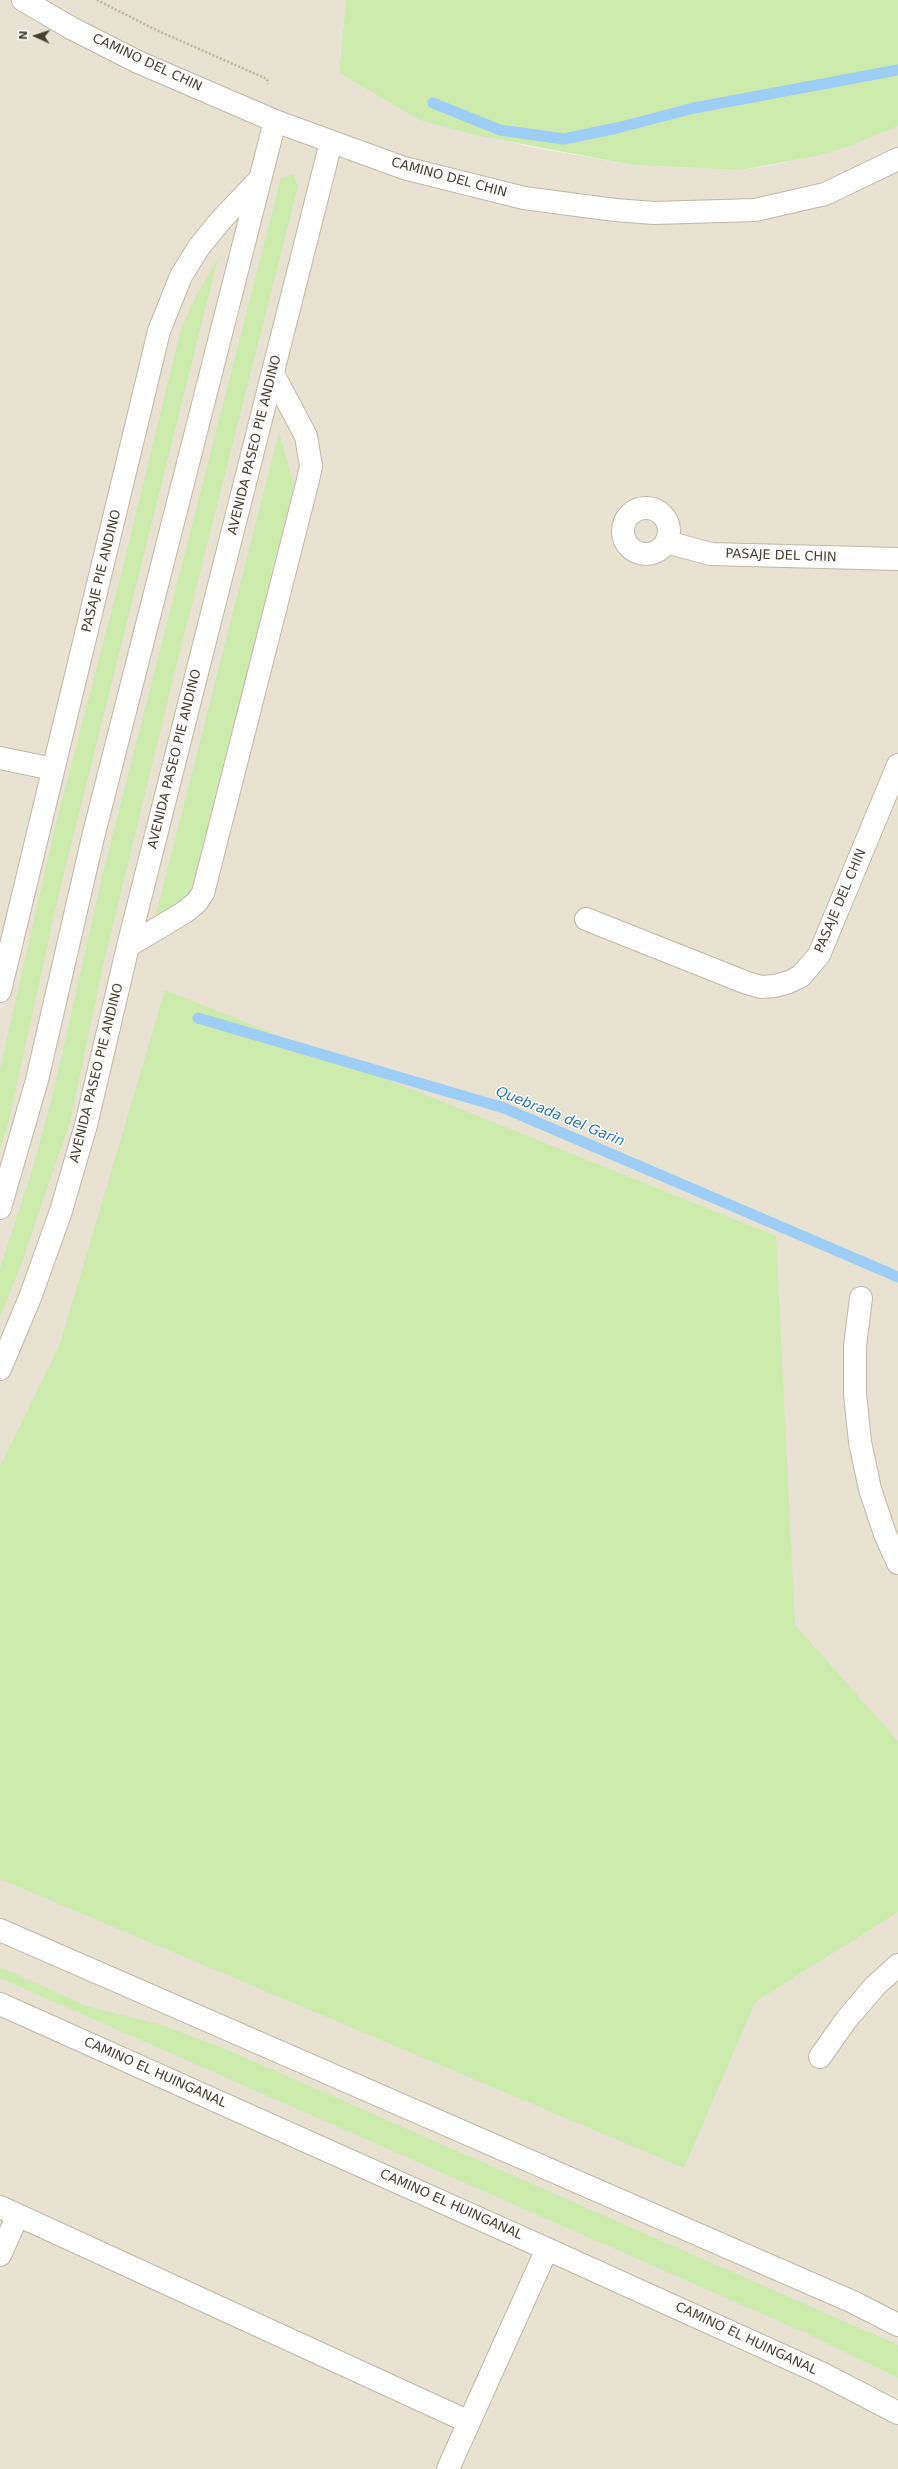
<!DOCTYPE html>
<style>
body{margin:0}
#map{position:relative;width:898px;height:2469px;overflow:hidden;background:#f4f0e6;font-family:"DejaVu Sans",sans-serif}
canvas{display:block}
.north{position:absolute;left:16px;top:16px;width:40px;height:40px;-webkit-text-stroke:3px #fff;paint-order:stroke;rotate:273deg;font-size:11px;font-weight:700;line-height:16px;text-align:center;color:#474034}
.north::after{content:'';display:block;margin:auto;width:14px;height:18px;background:#474034;clip-path:polygon(50% 0,100% 100%,50% 72%,0 100%)}
</style>
<div id="map">
<canvas width="898" height="2469"></canvas>
<div class="north">N</div>
</div>
<script>
const ctx = document.querySelector('canvas').getContext('2d');
ctx.lineJoin = 'round';
function fill(path, color) { ctx.fillStyle = color; ctx.fill(path, 'evenodd'); }
const shape = rows => new Path2D(rows.map(r => 'M' + r).join(''));
function stroke(path, color, width, dash) { ctx.strokeStyle = color; ctx.lineWidth = width; ctx.lineCap = dash ? 'butt' : 'round'; ctx.setLineDash(dash || []); ctx.stroke(path); }
function label(font, color, halo, rows, align = 'center') {
  ctx.font = font + ' "DejaVu Sans",sans-serif'; ctx.lineWidth = 3; ctx.setLineDash([]); ctx.textBaseline = 'middle'; ctx.strokeStyle = halo; ctx.fillStyle = color; for (const [text, x, y, turn = 0] of rows) {
    ctx.save(); ctx.translate(x, y); ctx.rotate((+turn || 0) * Math.PI / 180); ctx.textAlign = isNaN(turn) ? turn : align; if (halo) ctx.strokeText(text, 0, 0); ctx.fillText(text, 0, 0); ctx.restore();
  }
}
const residential = shape([
 [0,0,346,0,339,73,419,120,530,147,633,165,741,170,779,164,853,145,898,126,898,2469,0,2469]
]);
const green = shape([
 [346,0,898,0,898,126,853,145,816,156,741,170,633,165,475,135,419,120,339,73],
 [293,174,298,186,176,667,104,961,70,1122,22,1262,0,1317,0,1268,32,1171,53,1094,104,869,281,178],
 [218,258,59,893,8,1124,0,1148,0,1069,55,828,124,563,181,329,194,300],
 [279,432,294,485,194,881,188,894,155,918],
 [165,990,776,1236,795,1625,898,1741,898,1912,755,2002,684,2168,0,1879,0,1466,60,1344],
 [0,1967,89,2007,162,2025,230,2051,898,2345,898,2378,808,2334,0,1978]
]);
const stream = shape([
 [433,103,500,130,564,139,617,128,694,108,898,70],
 [198,1018,504,1108,898,1277]
]);
const path = shape([
 [97,0,156,30,267,79,268,84]
]);
const minor = shape([
 [23,0,71,28,138,62,275,121,404,168,524,198,615,210,654,213,755,210,825,194,898,159],
 '623 531a23 23 0 1 1 46 0a23 23 0 1 1-46 0Z',
 [666,542,711,554,898,559],
 [0,758,53,769],
 [586,919,747,983,761,987,775,986,789,982,801,976,819,955,898,765],
 [128,946,185,912,197,902,203,893,308,480,311,466,306,436,273,374],
 [0,991,159,331,181,276,199,247,221,220,259,180],
 [0,1208,37,1080,93,837,275,121],
 [861,1298,855,1346,855,1394,860,1442,870,1489,885,1534,898,1563],
 [0,1369,31,1295,61,1211,86,1125,128,946,331,142],
 [0,1930,853,2302,898,2325],
 [0,2004,547,2249,823,2374,898,2413],
 [820,2057,846,2020,875,1986,898,1965],
 [0,2207,469,2422],
 [0,2255,18,2215],
 [448,2469,547,2249]
]);
const streetNames = [
 ["CAMINO DEL CHIN",147,63,25],
 ["CAMINO DEL CHIN",449,178,15],
 ["AVENIDA PASEO PIE ANDINO",255,445,-76],
 ["PASAJE DEL CHIN",781,556,2],
 ["PASAJE PIE ANDINO",102,571,-76],
 ["AVENIDA PASEO PIE ANDINO",175,759,-76],
 ["PASAJE DEL CHIN",841,901,-67],
 ["AVENIDA PASEO PIE ANDINO",97,1073,-76],
 ["CAMINO EL HUINGANAL",155,2073,24],
 ["CAMINO EL HUINGANAL",451,2205,24],
 ["CAMINO EL HUINGANAL",746,2339,25]
];
const waterNames = [
 ["Quebrada del Garin",560,1117,22]
];
fill(residential, '#e8e2d3');
fill(green, '#ccebac');
stroke(stream, '#9ecef5', 11);
stroke(minor, '#c0b8a8', 24);
stroke(path, '#c3b598', 2.5, [2, 2]);
stroke(minor, '#fff', 22);
label('13px', '#474034', '#fff', streetNames);
label('italic 14px', '#2777ba', '#fff', waterNames);
</script>
